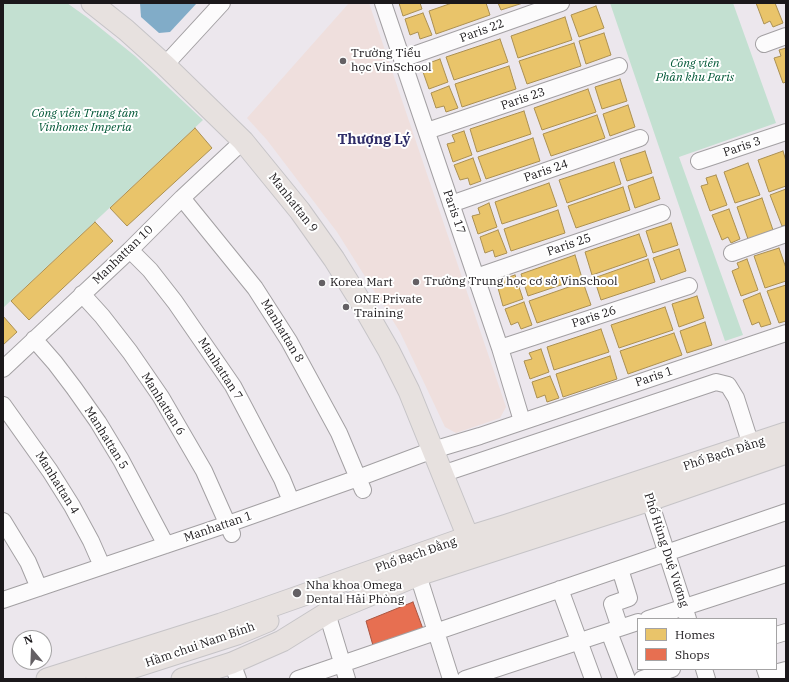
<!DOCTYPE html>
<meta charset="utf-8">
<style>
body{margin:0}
#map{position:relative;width:789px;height:682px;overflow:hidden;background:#ece7ed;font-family:"IBM Plex Serif",serif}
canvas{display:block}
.frame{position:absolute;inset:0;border:4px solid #1b181b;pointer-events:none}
.legend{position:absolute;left:637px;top:618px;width:140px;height:52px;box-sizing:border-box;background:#fff;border:1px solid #a4a3a4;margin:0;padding:5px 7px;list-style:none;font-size:12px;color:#1b181b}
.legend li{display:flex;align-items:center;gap:8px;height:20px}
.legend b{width:20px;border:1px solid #a4a3a4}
.north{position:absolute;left:12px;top:630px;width:40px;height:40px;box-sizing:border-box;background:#fff;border:1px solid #a4a3a4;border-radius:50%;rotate:341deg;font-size:11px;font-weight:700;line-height:16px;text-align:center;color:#1b181b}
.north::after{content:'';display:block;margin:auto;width:14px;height:18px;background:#646064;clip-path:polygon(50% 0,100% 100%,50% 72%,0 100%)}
</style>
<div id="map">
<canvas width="789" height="682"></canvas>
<div class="frame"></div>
<ul class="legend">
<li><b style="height:11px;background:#e9c46a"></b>Homes</li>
<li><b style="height:11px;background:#e76f51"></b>Shops</li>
</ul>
<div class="north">N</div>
</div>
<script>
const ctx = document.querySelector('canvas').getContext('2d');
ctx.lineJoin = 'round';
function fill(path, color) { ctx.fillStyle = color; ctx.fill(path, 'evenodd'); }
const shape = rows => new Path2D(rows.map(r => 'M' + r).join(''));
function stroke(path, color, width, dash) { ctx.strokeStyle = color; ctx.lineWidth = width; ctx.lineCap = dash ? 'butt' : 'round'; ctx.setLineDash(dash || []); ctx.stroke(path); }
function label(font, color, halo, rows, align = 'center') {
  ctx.font = font + ' "IBM Plex Serif",serif'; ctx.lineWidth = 4; ctx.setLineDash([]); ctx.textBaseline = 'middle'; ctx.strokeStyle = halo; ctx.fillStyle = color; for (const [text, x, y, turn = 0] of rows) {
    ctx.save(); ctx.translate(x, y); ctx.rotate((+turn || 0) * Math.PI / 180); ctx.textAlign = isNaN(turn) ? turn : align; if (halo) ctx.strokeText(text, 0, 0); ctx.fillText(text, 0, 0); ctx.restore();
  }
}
const education = shape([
 [349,3,369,3,506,407,500,418,456,433,445,427,400,332,337,232,267,140,247,118]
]);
const green = shape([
 [3,3,67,3,88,18,135,56,203,120,3,308],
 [610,3,733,3,776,123,679,157,743,335,725,341]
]);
const water = shape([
 [140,3,197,3,170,32,159,33,141,17]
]);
const homes = shape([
 [399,3,420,3,422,9,403,16,399,3],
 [452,3,486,3,490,15,436,34,429,11,452,3],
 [498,3,523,3,501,10,498,3],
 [756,3,775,3,783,23,773,27,770,21,764,24,756,3],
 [596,6,604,28,579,37,571,15,596,6],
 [423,13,432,35,420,39,418,32,410,35,405,19,423,13],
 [565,17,572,40,518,58,511,36,565,17],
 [604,33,611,55,586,64,579,41,604,33],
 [500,39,508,62,454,80,446,57,500,39],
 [574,43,581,66,527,84,519,61,574,43],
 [786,48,786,82,783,83,774,58,781,56,779,50,786,48],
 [440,59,448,82,429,89,423,72,431,69,429,63,440,59],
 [509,66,516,89,462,107,455,84,509,66],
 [620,79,627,101,602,109,595,87,620,79],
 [449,86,458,108,446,112,444,106,436,108,431,93,449,86],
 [588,89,596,112,542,130,534,108,588,89],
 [628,105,635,127,610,136,603,114,628,105],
 [524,111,531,134,477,152,470,129,524,111],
 [597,115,605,138,551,156,543,134,597,115],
 [195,128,212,148,127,226,110,208,195,128],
 [464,131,472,155,453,162,447,144,455,142,452,135,464,131],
 [533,138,540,161,486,179,478,157,533,138],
 [645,151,652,173,627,181,620,159,645,151],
 [783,151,786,161,786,186,769,192,758,160,783,151],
 [473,158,481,181,470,185,468,178,460,180,454,165,473,158],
 [614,162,621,184,567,203,559,180,614,162],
 [748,163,760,195,735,203,724,172,748,163],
 [716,175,727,205,710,211,701,186,708,184,706,178,716,175],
 [653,177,660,199,635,208,628,186,653,177],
 [549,183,557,206,502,224,495,202,549,183],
 [623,187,630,210,576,228,568,206,623,187],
 [786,189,786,225,782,226,770,195,786,189],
 [762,198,773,230,748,239,737,207,762,198],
 [489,203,497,227,478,234,472,216,480,214,478,208,489,203],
 [729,209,740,239,731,243,728,237,722,240,712,215,729,209],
 [558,210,565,233,511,251,504,229,558,210],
 [95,222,113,241,29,320,11,301,95,222],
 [671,223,678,245,653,253,646,231,671,223],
 [498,230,507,253,495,257,493,250,485,253,480,237,498,230],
 [639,234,647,256,592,275,585,252,639,234],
 [779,248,786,268,786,281,765,288,754,256,779,248],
 [679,249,686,271,661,280,653,258,679,249],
 [575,255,582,278,528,296,521,274,575,255],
 [648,259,655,282,601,300,594,278,648,259],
 [747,259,758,290,741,296,732,271,739,268,737,263,747,259],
 [515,275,523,299,503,306,498,288,505,286,503,279,515,275],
 [583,282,591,305,537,323,529,301,583,282],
 [786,285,786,321,779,323,767,291,786,285],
 [760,293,771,324,761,327,759,322,752,325,743,300,760,293],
 [697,296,704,318,679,327,672,304,697,296],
 [524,302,532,325,521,329,518,322,511,325,505,309,524,302],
 [665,307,673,330,619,348,611,325,665,307],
 [3,316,17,332,3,345,3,316],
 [705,322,712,345,687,353,680,331,705,322],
 [601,329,609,352,554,370,547,347,601,329],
 [674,333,682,355,628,374,620,351,674,333],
 [541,349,549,372,530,379,524,361,532,359,529,353,541,349],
 [610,356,617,379,563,397,556,374,610,356],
 [550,376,559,398,547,402,545,395,537,398,532,382,550,376]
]);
const shops = shape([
 [413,602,423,629,374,649,366,621,413,602]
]);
const minor = shape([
 [383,3,500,348,522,421],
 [764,44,786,36],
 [402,59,561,3],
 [165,65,222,3],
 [427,131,619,66],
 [699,161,786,132],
 [182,198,255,288,289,341,339,433,363,490],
 [451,204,640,138],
 [130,250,150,270,175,302,233,386,282,479,291,501],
 [732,253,786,234],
 [476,277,662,213],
 [82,294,102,316,130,352,161,397,204,471,232,534],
 [34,339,55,363,74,388,98,422,121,460,166,545],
 [500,348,689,286],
 [3,369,130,250,182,198,243,141],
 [3,405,50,471,72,506,91,541,102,566],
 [442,474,716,382,728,385,736,398,751,445],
 [646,489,688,619],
 [3,521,28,562,39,588],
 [620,569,629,598,612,604,620,628],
 [418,575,451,679],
 [560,589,593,679],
 [3,600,228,524,358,478,433,450,480,436,786,333],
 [327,613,347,679],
 [648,619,786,574],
 [609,632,627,679],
 [776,635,786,632],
 [232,663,238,679],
 [704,669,707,679],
 [765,669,767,675,786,670],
 [298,679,786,512],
 [465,679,638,622],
 [642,679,672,669]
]);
const major = shape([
 [92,3,126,30,165,65,243,141,300,211,334,259,362,304,389,351,409,391,468,537],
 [47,679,221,624,468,537,507,525,786,433],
 [97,679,237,634,268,621],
 [182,679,232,663,282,641,327,613,418,575,650,500,786,453]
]);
const markers = [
 [343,61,4,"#646064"],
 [416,282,4,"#646064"],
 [322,283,4,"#646064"],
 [346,307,4,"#646064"],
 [297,593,5,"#646064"]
];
const streetNames = [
 ["Paris 22",482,31,-20],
 ["Paris 23",523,99,-19],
 ["Paris 3",742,147,-19],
 ["Paris 24",546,171,-19],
 ["Manhattan 9",293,203,52],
 ["Paris 17",454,212,71],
 ["Paris 25",569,245,-19],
 ["Manhattan 10",123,255,-44],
 ["Paris 26",594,317,-18],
 ["Manhattan 8",282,331,59],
 ["Manhattan 7",220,369,57],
 ["Paris 1",654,377,-19],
 ["Manhattan 6",163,404,58],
 ["Manhattan 5",106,438,58],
 ["Phố Bạch Đằng",724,454,-18],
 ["Manhattan 4",57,483,58],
 ["Manhattan 1",218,527,-19],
 ["Phố Hùng Duệ Vương",666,550,72],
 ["Phố Bạch Đằng",416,555,-19],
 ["Hầm chui Nam Bính",200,645,-19]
];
const poiNames = [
 ["Trường Tiểu",351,54],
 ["học VinSchool",351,68],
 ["Trường Trung học cơ sở VinSchool",424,282],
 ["Korea Mart",330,283],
 ["ONE Private",354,300],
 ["Training",354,314],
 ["Nha khoa Omega",306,586],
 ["Dental Hải Phòng",306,600]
];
const parkNames = [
 ["Công viên",695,64],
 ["Phân khu Paris",695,78],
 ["Công viên Trung tâm",85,114],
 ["Vinhomes Imperia",85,128]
];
const quarterNames = [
 ["Thượng Lý",374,140]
];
fill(education, '#efdfdd');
fill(green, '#c3e0d1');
fill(water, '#81acc8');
fill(homes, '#e9c46a');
stroke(homes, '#ab9052', 1);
fill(shops, '#e76f51');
stroke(shops, '#aa5541', 1);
stroke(minor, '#a3a0a3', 18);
stroke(major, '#c6c4c7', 23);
stroke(minor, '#fcfbfc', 16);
stroke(major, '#e7e1df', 21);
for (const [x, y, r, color] of markers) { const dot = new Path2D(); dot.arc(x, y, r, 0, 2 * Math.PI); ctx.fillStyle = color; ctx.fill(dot); stroke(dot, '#fff', 1.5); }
label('12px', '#1b181b', '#fff', streetNames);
label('12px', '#1b181b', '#fff', poiNames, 'left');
label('italic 12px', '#005736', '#fff', parkNames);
label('bold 14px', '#2f2d68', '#fff', quarterNames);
</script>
